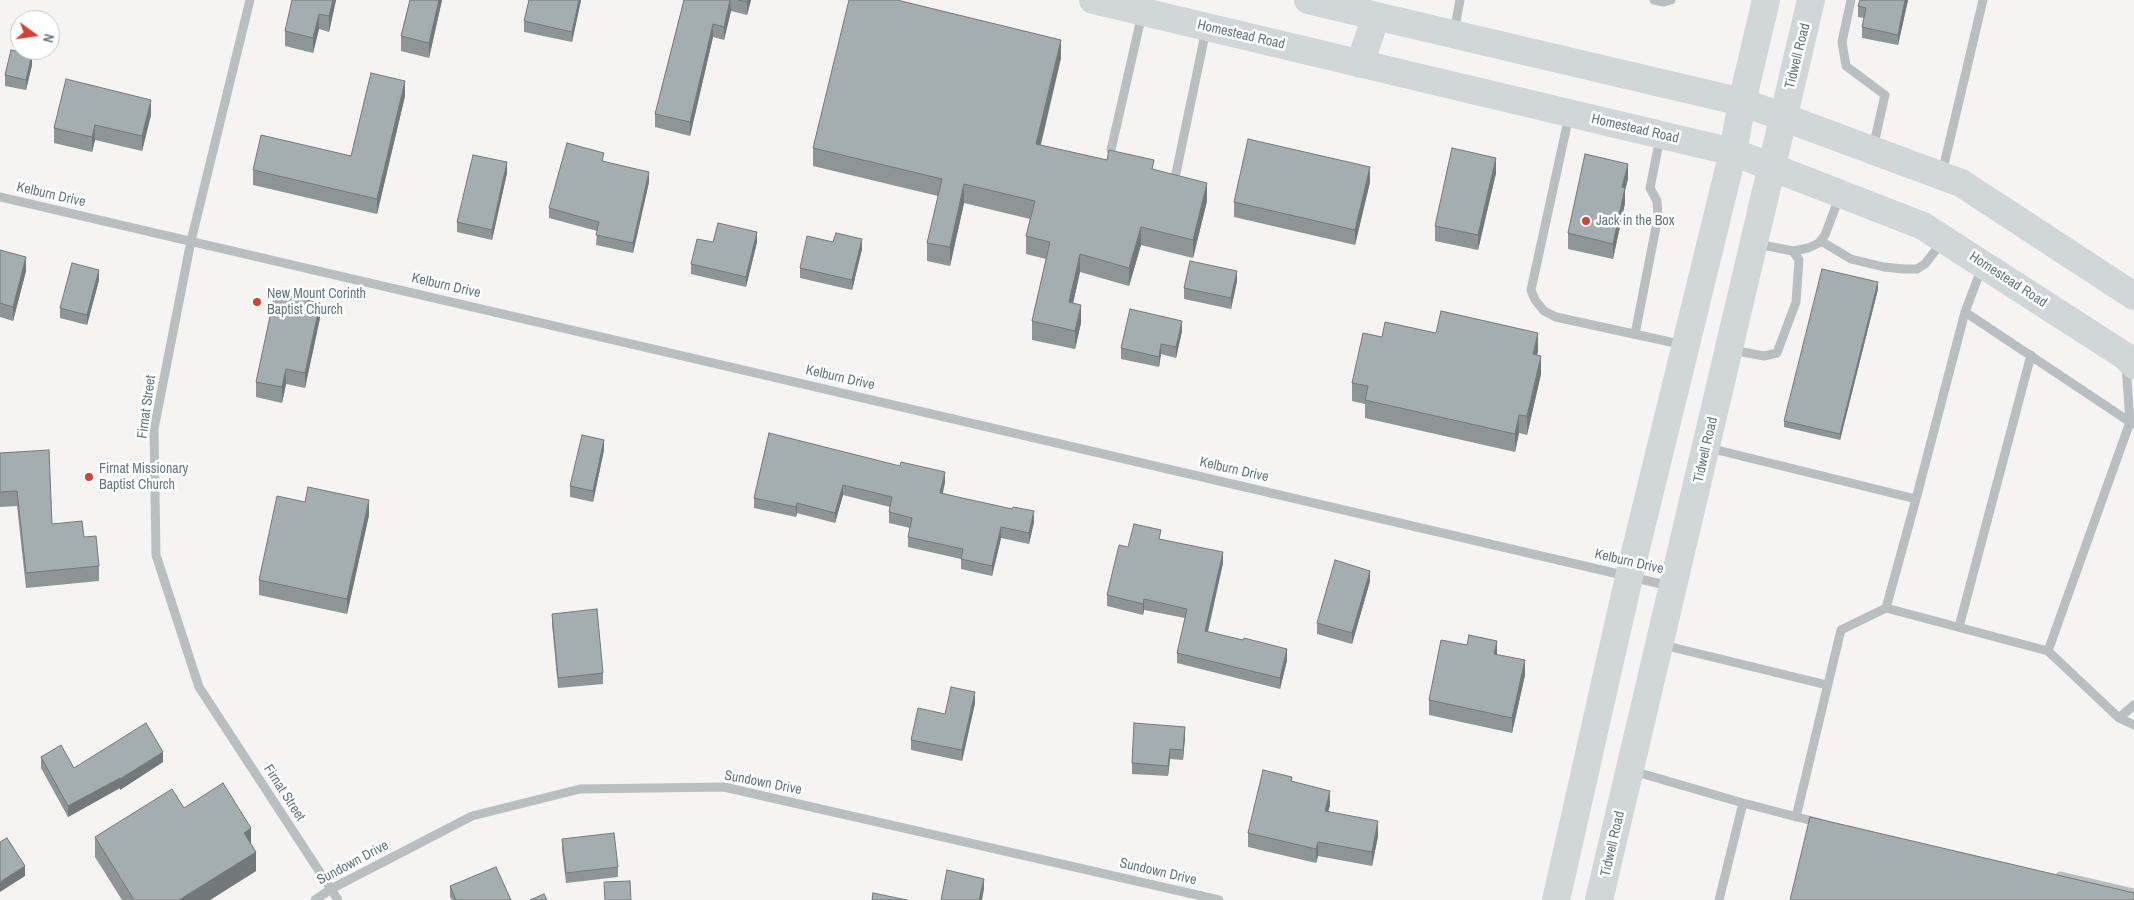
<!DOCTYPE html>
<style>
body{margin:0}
#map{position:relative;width:2134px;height:900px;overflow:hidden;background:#f5f4f2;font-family:"Archivo Narrow",sans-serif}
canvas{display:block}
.north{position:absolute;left:10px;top:10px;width:50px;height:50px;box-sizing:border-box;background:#fff;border:1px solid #c2c9cc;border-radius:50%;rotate:104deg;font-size:14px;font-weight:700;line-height:20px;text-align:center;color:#667880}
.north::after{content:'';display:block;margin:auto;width:18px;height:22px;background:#d34333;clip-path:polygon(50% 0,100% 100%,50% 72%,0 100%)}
</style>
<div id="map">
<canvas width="2134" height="900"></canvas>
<div class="north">N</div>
</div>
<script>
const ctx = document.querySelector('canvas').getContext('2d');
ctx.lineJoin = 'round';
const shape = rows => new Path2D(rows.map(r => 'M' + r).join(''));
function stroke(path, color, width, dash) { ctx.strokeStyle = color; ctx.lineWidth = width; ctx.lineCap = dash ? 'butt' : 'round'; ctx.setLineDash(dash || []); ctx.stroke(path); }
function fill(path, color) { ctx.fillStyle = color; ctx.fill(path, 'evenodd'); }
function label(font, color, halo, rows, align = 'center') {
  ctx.font = font + ' "Archivo Narrow",sans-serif'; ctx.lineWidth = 5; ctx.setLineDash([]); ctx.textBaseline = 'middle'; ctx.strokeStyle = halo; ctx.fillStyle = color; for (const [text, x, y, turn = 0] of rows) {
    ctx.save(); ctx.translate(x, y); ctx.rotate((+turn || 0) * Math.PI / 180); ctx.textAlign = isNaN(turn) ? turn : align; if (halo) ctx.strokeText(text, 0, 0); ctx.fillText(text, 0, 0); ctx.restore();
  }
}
const minor = shape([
 [250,0,191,241,154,429,156,555,199,687,338,900],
 [1654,0,1664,2,1671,0],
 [1851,0,1842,42,1846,66,1885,95,1873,148],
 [1454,32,1460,0],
 [1569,116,1531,290,1535,300,1544,311,1556,317,1684,345],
 [1111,150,1142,14],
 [1942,173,1983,0],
 [1175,178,1206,30],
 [0,197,1670,586],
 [1821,241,1851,259,1884,267,1903,269,1917,269,1925,264,1942,242],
 [1793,251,1808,248,1819,243,1825,235,1840,195],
 [1982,267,1965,312,2130,422,2048,651],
 [1635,334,1658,217,1657,201,1650,188,1660,138],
 [1732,350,1764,356,1777,353,1796,302,1799,260,1793,251,1757,244],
 [2126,365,2130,422,2132,424],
 [1709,448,1916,499,1965,312],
 [1886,608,2048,651,2119,718,2134,725],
 [1959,627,2031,355],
 [1663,645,1827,685],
 [2119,718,2134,705],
 [1633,771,1743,803,1820,823],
 [1796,817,1841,630,1886,608,1916,499],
 [2060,876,2134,893],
 [315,900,331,889,472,816,580,789,724,787,1219,900],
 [1719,900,1743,803]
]);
const major = shape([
 [1093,0,1733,152,1923,226,2125,356,2134,365],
 [1308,0,1742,102,1961,183,2134,296],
 [1360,64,1376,16],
 [1556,900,1629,577,1733,152,1742,102,1766,0],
 [1599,900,1811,0]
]);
const wall = shape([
 [336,0,329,32,319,29,313,53,285,46,285,31],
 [408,0,442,0,429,58,401,51,401,36,410,0],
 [529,0,581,0,572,42,524,32,524,21],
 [684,0,751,0,747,15,731,11,724,40,713,37,690,136,655,127,655,114],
 [1860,0,1908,0,1898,45,1862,38,1862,27,1864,18,1858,17,1858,6],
 [1061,58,1041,145,1107,160,1154,170,1207,201,1193,258,1141,245,1129,286,1080,272,1073,303,1081,323,1075,349,1032,340,1032,321,1046,259,1026,254,1026,236,1030,219,964,203,950,266,927,261,927,243,938,196,813,166,813,148],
 [32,65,26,90,5,86,5,75],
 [405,96,377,214,253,185,253,170,351,156],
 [151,115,142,151,95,140,92,152,54,143,54,128],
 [604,161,649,182,633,253,596,245,597,231,549,218,549,208],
 [507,173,492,240,457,232,457,222],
 [1496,173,1478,250,1435,241,1435,226],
 [1628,179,1625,190,1625,203,1613,259,1568,249,1568,233],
 [1370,182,1355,245,1234,217,1234,202],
 [713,242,757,242,746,287,691,274,691,264],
 [862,249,852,290,800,278,800,268],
 [0,250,26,271,13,321,0,317],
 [99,280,87,325,60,318,60,308],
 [1237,281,1231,309,1184,299,1184,288],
 [1878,289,1840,440,1784,427,1784,421],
 [320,318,305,388,286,384,282,403,256,397,256,382],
 [1182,331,1176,358,1161,354,1159,367,1121,359,1121,348],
 [1436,333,1538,351,1537,355,1541,374,1527,435,1519,433,1515,452,1365,418,1365,404,1352,401,1352,383,1382,337],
 [769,433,945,482,943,493,1034,522,1029,544,1001,538,992,576,961,569,961,559,908,547,908,537,910,528,889,523,889,512,890,507,843,495,835,523,797,513,796,517,754,508,754,498],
 [604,450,593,502,570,497,570,486],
 [0,453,52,524,84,537,99,566,99,581,26,588,17,506,0,507],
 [369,515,347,614,259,595,259,580],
 [1161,539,1223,563,1208,632,1287,660,1280,689,1177,663,1177,653,1185,618,1144,610,1143,615,1107,606,1107,595,1128,547],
 [1370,581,1352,644,1317,634,1317,623],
 [552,614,603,673,603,684,558,688,552,624],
 [1497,654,1525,675,1512,733,1429,715,1429,700],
 [975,703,962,761,911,750,911,740,945,714],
 [1185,737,1183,760,1170,759,1168,776,1132,774,1132,763],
 [41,757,74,768,163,762,120,790,120,788,68,817,41,768],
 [1292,782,1330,805,1328,811,1378,836,1372,866,1318,856,1316,863,1248,847,1248,833],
 [184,808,251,844,256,871,210,900,122,900,95,857,95,837],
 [562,839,618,867,618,877,566,883,562,849],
 [450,886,511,900,452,900,450,897]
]);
const shadedWall = shape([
 [333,0,336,0,329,32,329,16],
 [439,0,442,0,429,58,429,43],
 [579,0,581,0,572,42,572,32],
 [730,0,731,11,724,40,724,27],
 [748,0,751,0,747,15,747,2],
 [1905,0,1908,0,1898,45,1898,35],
 [319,14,319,29,313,53,313,38],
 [713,24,713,37,690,136,690,122],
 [1061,40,1061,58,1036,162,1036,144],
 [32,54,32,65,26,90,26,80],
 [405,81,405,96,377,214,377,199],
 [151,100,151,115,142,151,142,136],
 [95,125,95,140,92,152,92,137],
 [1496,158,1496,173,1478,250,1478,235],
 [507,162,507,173,492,240,492,230],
 [1628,164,1628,179,1625,190,1625,203,1613,259,1613,244,1622,187],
 [1370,167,1370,182,1355,245,1355,230],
 [649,172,649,182,633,253,633,243],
 [1207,183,1207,201,1193,258,1193,240],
 [964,184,964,203,950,266,950,247],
 [1141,227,1141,245,1129,286,1129,268],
 [757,232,757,242,746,287,746,277],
 [862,239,862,249,852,290,852,280],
 [1080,254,1080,272,1069,321,1069,302],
 [26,257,26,271,13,321,13,307],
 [99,270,99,280,87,325,87,315],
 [1237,271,1237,281,1231,309,1231,298],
 [1878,282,1878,289,1840,440,1840,434],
 [320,303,320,318,305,388,305,373],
 [1081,305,1081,323,1075,349,1075,331],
 [1182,321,1182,331,1176,358,1176,347],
 [1538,333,1538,351,1533,372,1533,354],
 [1161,344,1161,354,1159,367,1159,357],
 [1541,356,1541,374,1527,435,1527,416],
 [286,369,286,384,282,403,282,387],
 [1519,415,1519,433,1515,452,1515,434],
 [604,440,604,450,593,502,593,491],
 [945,472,945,482,940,503,940,493],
 [843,485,843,495,835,523,835,513],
 [369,500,369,515,347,614,347,599],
 [797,503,797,513,796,517,796,507],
 [1034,511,1034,522,1029,544,1029,533],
 [1001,527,1001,538,992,576,992,566],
 [1223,552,1223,563,1205,642,1205,631],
 [1370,571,1370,581,1352,644,1352,633],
 [1144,599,1144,610,1143,615,1143,604],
 [1497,641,1497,656,1494,654],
 [1287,649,1287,660,1280,689,1280,678],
 [1525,660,1525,675,1512,733,1512,718],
 [975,692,975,703,962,761,962,750],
 [1185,727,1185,737,1183,760,1183,750],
 [1170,749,1170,759,1168,776,1168,766],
 [163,752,163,762,120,790,120,779],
 [120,778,120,788,68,817,68,806],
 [1330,791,1330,805,1325,825,1325,811],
 [1378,821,1378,836,1372,866,1372,852],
 [251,828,251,847,244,833],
 [1318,842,1318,856,1316,863,1316,849],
 [256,852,256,871,210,900,179,900],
 [25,866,25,876,0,892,0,882],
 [984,879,984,889,982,900,979,900]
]);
const building = shape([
 [292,0,333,0,329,16,319,14,313,38,285,31,292,0],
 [410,0,439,0,429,43,401,36,410,0],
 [529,0,579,0,572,32,524,21,529,0],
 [684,0,730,0,724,27,713,24,690,122,655,114,684,0],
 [738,0,748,0,747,2,738,0],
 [849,0,897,0,1061,40,1036,144,1107,160,1109,150,1154,160,1152,169,1207,183,1193,240,1141,227,1129,268,1080,254,1069,302,1081,305,1075,331,1032,321,1050,242,1026,236,1035,201,964,184,950,247,927,243,942,179,813,148,849,0],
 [1860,0,1905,0,1898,35,1862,27,1866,8,1858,6,1860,0],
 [11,50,32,54,26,80,5,75,11,50],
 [371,73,405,81,377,199,253,170,261,135,351,156,371,73],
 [66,79,151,100,142,136,95,125,92,137,54,128,66,79],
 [1248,139,1370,167,1355,230,1234,202,1248,139],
 [567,143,604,153,602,161,649,172,633,243,596,235,599,222,549,208,567,143],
 [1452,148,1496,158,1478,235,1435,226,1452,148],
 [1585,154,1628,164,1622,187,1625,188,1613,244,1568,233,1585,154],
 [473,155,507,162,492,230,457,222,473,155],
 [718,223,757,232,746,277,691,264,697,239,713,242,718,223],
 [836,233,862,239,852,280,800,268,807,236,833,242,836,233],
 [0,250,26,257,13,307,0,303,0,250],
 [1190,261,1237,271,1231,298,1184,288,1190,261],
 [72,263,99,270,87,315,60,308,72,263],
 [1822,269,1878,282,1840,434,1784,421,1822,269],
 [275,293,320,303,305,373,286,369,282,387,256,382,275,293],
 [1130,309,1182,321,1176,347,1161,344,1159,357,1121,348,1130,309],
 [1441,311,1538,333,1533,354,1541,356,1527,416,1519,415,1515,434,1365,400,1368,386,1352,383,1363,333,1382,337,1385,322,1436,333,1441,311],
 [769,433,900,466,901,462,945,472,940,493,1012,509,1013,507,1034,511,1029,533,1001,527,992,566,961,559,963,549,908,537,912,518,889,512,892,497,843,485,835,513,797,503,796,507,754,498,769,433],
 [582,435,604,440,593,491,570,486,582,435],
 [49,450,52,524,82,521,84,537,96,536,99,566,26,573,17,491,0,492,0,453,49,450],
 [308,487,369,500,347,599,259,580,277,496,305,502,308,487],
 [1134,524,1161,530,1159,539,1223,552,1205,631,1243,640,1244,638,1287,649,1280,678,1177,653,1187,609,1144,599,1143,604,1107,595,1119,545,1128,547,1134,524],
 [1335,560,1370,571,1352,633,1317,623,1335,560],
 [597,609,603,673,558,678,552,614,597,609],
 [1469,635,1497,641,1494,654,1525,660,1512,718,1429,700,1441,640,1467,645,1469,635],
 [951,687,975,692,962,750,911,740,918,708,945,714,951,687],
 [146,723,163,752,120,779,120,778,68,806,41,757,61,745,74,768,146,723],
 [1134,723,1185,727,1183,750,1170,749,1168,766,1132,763,1134,723],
 [1263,770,1292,777,1291,781,1330,791,1325,811,1378,821,1372,852,1318,842,1316,849,1248,833,1263,770],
 [223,783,251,828,244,833,256,852,179,900,134,900,95,837,172,789,184,808,223,783],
 [1810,817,2134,893,2134,900,1790,900,1810,817],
 [614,833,618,867,566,873,562,839,614,833],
 [7,838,25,866,0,882,0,842,7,838],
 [496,867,511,900,456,900,450,886,496,867],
 [947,870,984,879,979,900,941,900,947,870],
 [630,881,631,900,605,900,604,882,630,881],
 [873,893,907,900,872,900,873,893],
 [544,894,547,900,530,900,544,894]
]);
const markers = [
 [1586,221,5,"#d34333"],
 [257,302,5,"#d34333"],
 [89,477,5,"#d34333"]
];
const streetNames = [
 ["Homestead Road",1241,35,13],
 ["Tidwell Road",1798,56,-76],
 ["Homestead Road",1635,129,13],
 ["Kelburn Drive",51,195,13],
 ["Homestead Road",2008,280,33],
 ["Kelburn Drive",446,286,13],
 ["Kelburn Drive",840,378,13],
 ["Firnat Street",147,407,-82],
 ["Tidwell Road",1706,450,-77],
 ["Kelburn Drive",1234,470,13],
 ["Kelburn Drive",1629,562,13],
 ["Sundown Drive",763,783,11],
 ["Firnat Street",284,793,57],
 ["Tidwell Road",1613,844,-77],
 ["Sundown Drive",353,863,-28],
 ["Sundown Drive",1158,872,13]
];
const poiNames = [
 ["Jack in the Box",1596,221],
 ["New Mount Corinth",267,294],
 ["Baptist Church",267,310],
 ["Firnat Missionary",99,469],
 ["Baptist Church",99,485]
];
stroke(minor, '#b9bfc1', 9);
stroke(major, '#d1d6d9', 28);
fill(wall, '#8d9597');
fill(shadedWall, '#73797b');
fill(building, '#a4adb0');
stroke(building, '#73797b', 1);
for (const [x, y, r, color] of markers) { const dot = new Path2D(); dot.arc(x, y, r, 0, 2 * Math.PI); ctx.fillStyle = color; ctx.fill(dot); stroke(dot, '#fff', 2); }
label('14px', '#667880', '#fff', streetNames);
label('14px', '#667880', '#fff', poiNames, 'left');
</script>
